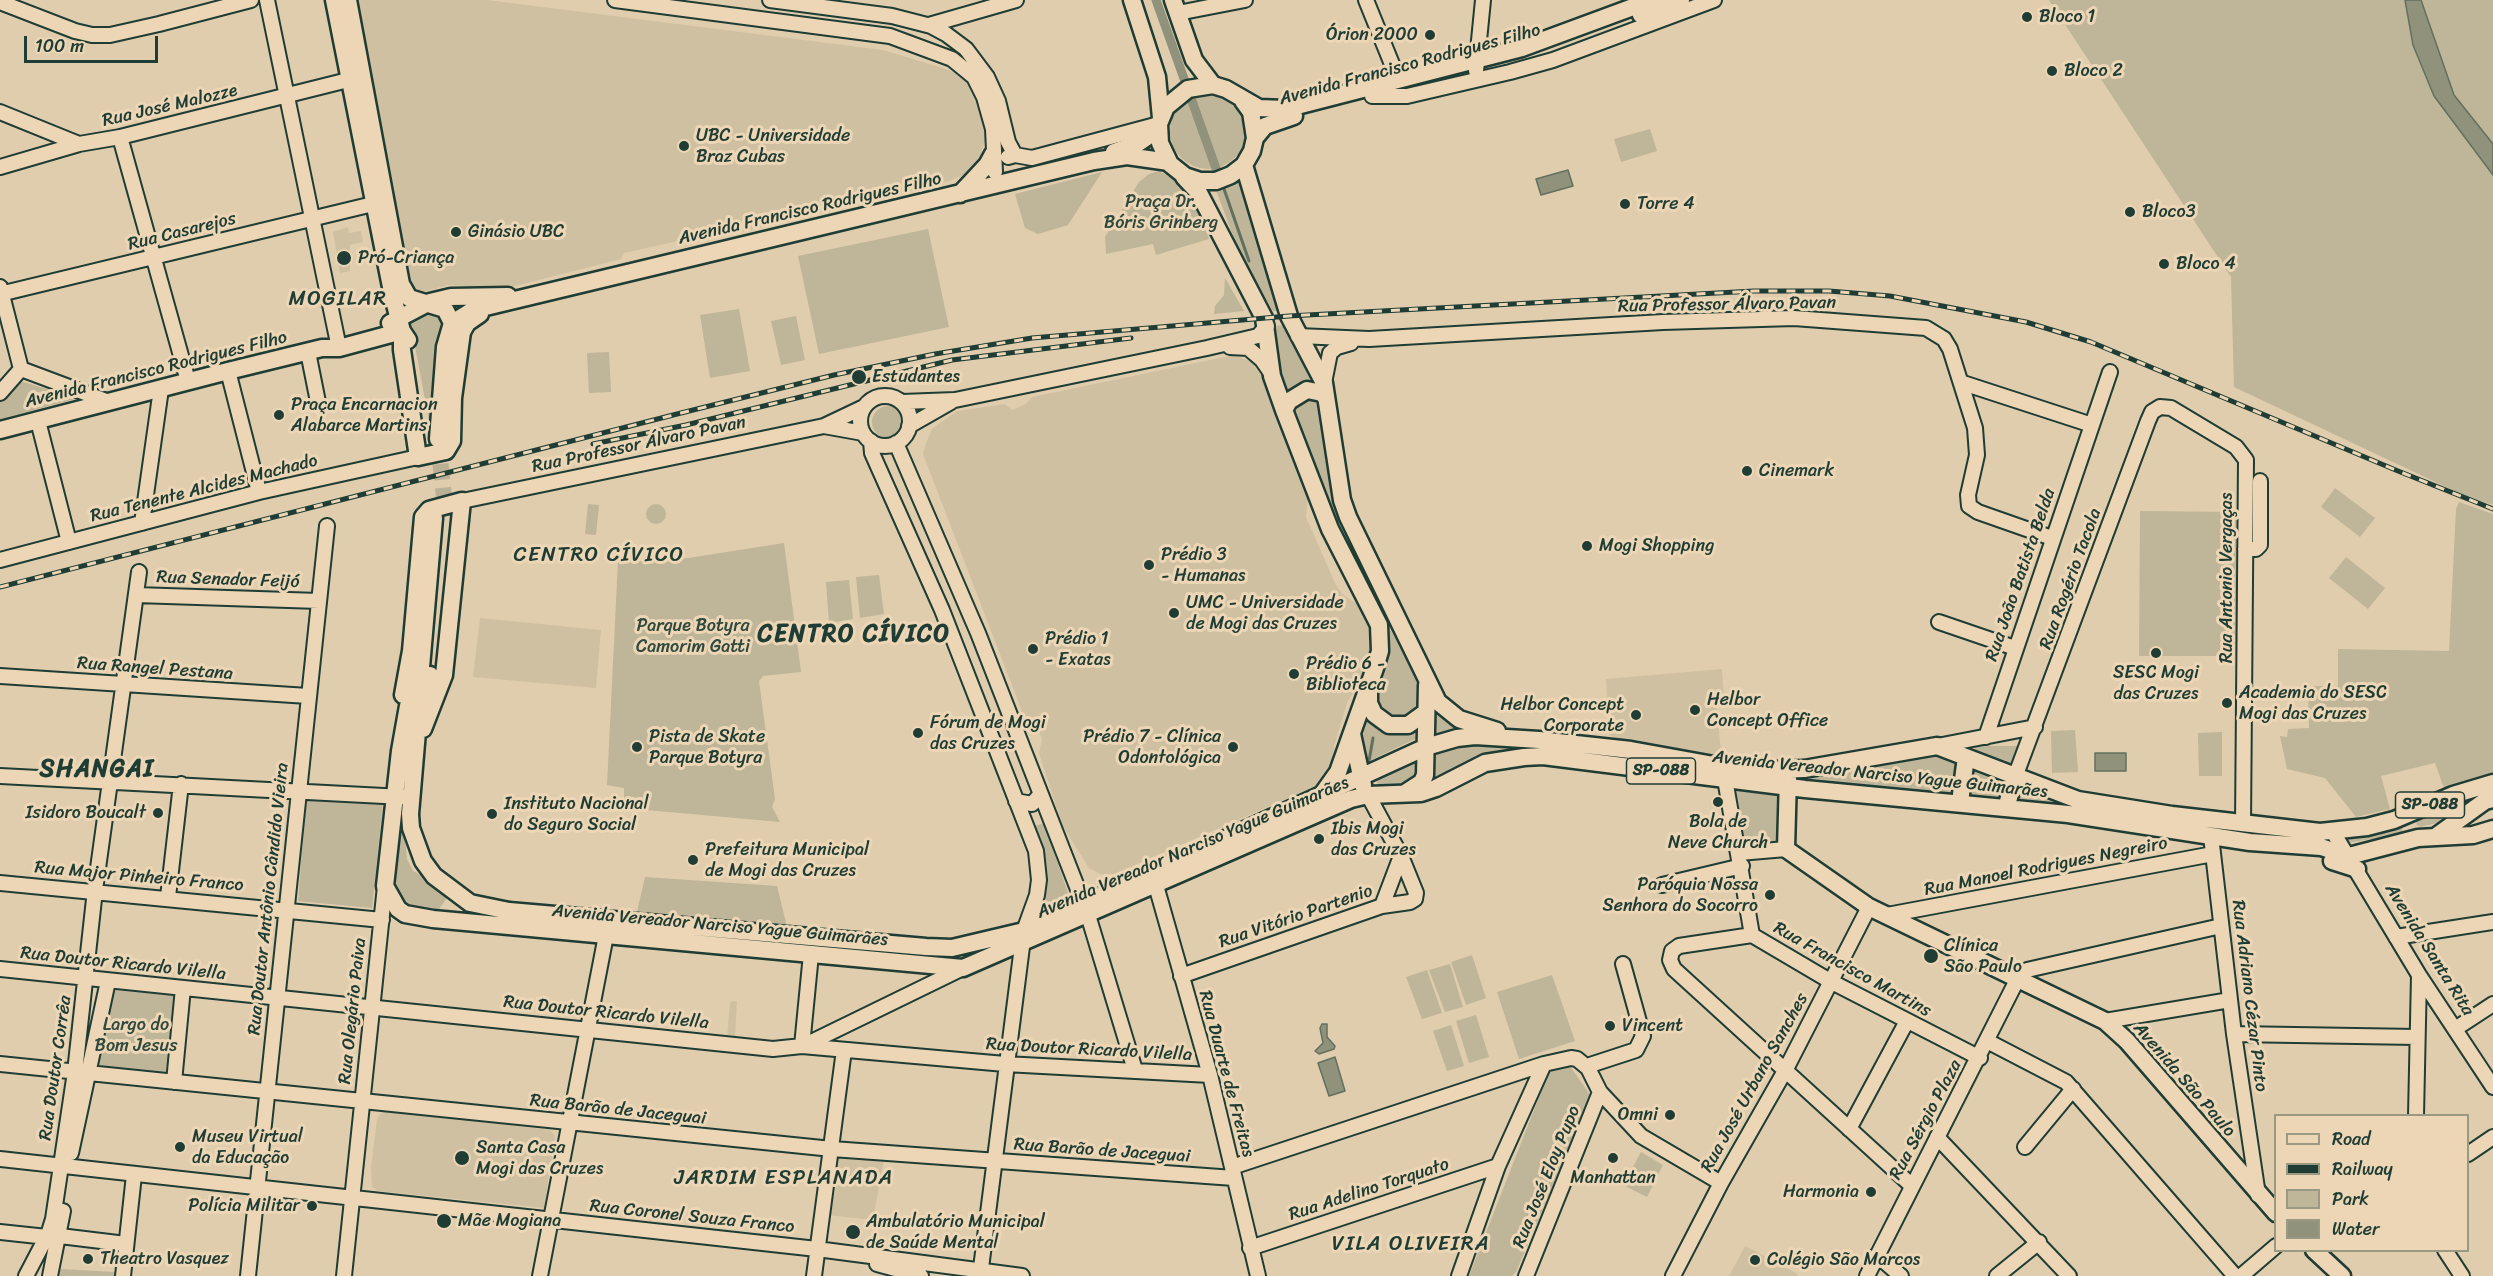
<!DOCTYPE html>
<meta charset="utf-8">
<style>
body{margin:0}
#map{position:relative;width:2493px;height:1276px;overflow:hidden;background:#e0cdad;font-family:Sriracha,sans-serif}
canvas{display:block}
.legend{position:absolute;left:2274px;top:1114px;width:195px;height:138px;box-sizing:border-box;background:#ecd6b5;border:2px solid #9a9981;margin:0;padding:8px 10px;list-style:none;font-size:18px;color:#1f3d34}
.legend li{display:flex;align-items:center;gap:12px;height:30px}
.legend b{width:30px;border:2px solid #9a9981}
.scale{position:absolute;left:24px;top:36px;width:134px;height:27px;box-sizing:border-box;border:3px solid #1f3d34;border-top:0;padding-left:8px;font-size:18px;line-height:21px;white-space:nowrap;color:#1f3d34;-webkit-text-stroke:4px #ecd6b5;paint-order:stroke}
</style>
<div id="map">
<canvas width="2493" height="1276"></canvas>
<ul class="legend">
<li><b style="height:8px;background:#ecd6b5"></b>Road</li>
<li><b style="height:8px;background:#1f3d34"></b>Railway</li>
<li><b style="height:16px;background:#bfb599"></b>Park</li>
<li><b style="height:16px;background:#90927b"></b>Water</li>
</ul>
<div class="scale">100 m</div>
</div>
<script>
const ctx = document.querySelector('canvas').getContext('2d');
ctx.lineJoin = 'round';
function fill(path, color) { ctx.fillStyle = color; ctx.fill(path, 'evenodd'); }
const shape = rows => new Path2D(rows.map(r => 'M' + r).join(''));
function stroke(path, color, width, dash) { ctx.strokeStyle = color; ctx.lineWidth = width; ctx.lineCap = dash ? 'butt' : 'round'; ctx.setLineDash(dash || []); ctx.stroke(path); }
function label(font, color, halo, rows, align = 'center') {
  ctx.font = font + ' Sriracha,sans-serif'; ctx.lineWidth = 6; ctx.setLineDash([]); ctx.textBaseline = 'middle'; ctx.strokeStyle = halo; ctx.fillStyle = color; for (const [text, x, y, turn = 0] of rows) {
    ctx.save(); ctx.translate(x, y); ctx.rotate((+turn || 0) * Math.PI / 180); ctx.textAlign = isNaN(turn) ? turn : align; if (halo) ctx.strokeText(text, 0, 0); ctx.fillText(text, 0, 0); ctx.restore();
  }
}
const built = shape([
 [356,0,487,0,883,50,949,70,967,81,984,108,988,133,979,158,963,175,949,181,716,238,701,236,624,253,621,259,507,288,448,285,423,292,416,290,411,284],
 [348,227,349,233,361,231,363,242,350,245,350,271,340,273,333,232],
 [1234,355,1257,364,1309,487,1306,517,1335,583,1342,594,1360,606,1368,619,1371,651,1361,679,1347,703,1334,746,1332,768,1318,785,1114,874,1100,874,1089,868,1062,825,1039,753,1042,739,1036,726,1025,719,923,454,926,443,932,429,957,411,1005,404,1012,410,1026,404,1032,397],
 [480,618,601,630,596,688,473,677],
 [1722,669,1724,697,1716,699,1722,762,1639,747,1609,735,1606,679],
 [737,1001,735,1039,727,1039,730,1002],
 [391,1111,550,1130,555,1136,544,1208,378,1191,372,1187,371,1168,377,1119,382,1112],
 [836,1156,884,1159,873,1220,827,1215,829,1197,835,1193,838,1170,833,1170],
 [1745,1246,1798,1274,1797,1276,1729,1276]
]);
const green = shape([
 [2049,0,2405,0,2413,45,2493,175,2493,505,2465,496,2234,387,2231,277],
 [2421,0,2493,0,2493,144,2454,95],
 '1170 131a38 38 0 1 1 76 0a38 38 0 1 1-76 0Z',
 [1650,129,1657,151,1621,162,1614,139],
 [1159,171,1178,182,1192,198,1202,218,1209,239,1156,255,1153,244,1106,254,1105,237,1139,182,1149,174],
 [1102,172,1068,225,1038,234,1025,228,1015,194],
 [1240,181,1280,311,1273,311,1239,252,1216,190],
 [928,229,949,327,819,354,798,256],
 [1225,278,1244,311,1214,314,1215,306,1224,295],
 [739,309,750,371,710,378,700,315],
 [427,312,439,319,441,327,431,432,415,346,406,321],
 [796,316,805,360,781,365,771,321],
 [1286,325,1318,384,1299,385,1284,396,1279,385,1273,326],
 [609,352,611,392,589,393,587,353],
 [16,380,79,398,0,419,0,397],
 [1316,398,1322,403,1336,503,1422,686,1418,710,1400,720,1381,713,1374,692,1388,656,1387,634,1332,518,1292,413,1299,403],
 '872 422a16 16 0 1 1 32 0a16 16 0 1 1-32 0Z',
 [2335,488,2375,518,2360,537,2321,507],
 [2459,502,2493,514,2493,776,2445,791,2435,763,2381,776,2390,809,2356,817,2325,778,2287,769,2280,736,2287,737,2288,729,2309,728,2308,686,2338,686,2338,649,2449,651,2456,509],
 [588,504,599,505,596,535,585,534],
 '646 514a10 10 0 1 1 20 0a10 10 0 1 1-20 0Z',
 [2140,511,2236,512,2238,656,2139,656],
 [784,543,801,672,763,676,759,681,775,799,772,807,780,822,624,808,624,788,607,785,618,561,669,561],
 [2346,557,2385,588,2368,609,2329,578],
 [879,575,884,614,860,618,856,577],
 [849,580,853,619,829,623,826,582],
 [1430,709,1451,725,1463,730,1430,737],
 [1367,714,1420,725,1419,737,1361,765,1360,743],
 [2075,730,2078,772,2052,773,2051,731],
 [2222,732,2222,776,2199,776,2198,733],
 [1512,745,1534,747,1535,751,1430,783,1433,752,1456,746],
 [1976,746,2018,746,2013,772,1971,757],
 [1923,755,1951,759,1956,762,1962,770,1961,790,1947,800,1799,785,1797,775],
 [1421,756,1420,774,1405,786,1384,787,1377,783,1378,777],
 [1968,765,2057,798,2331,837,2334,841,2066,805,1961,801],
 [1732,785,1781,792,1778,842,1742,844],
 [2482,795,2469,801,2441,822,2420,827,2416,824,2418,820,2456,801],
 [306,798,383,802,372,908,298,901],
 [2403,822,2402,834,2347,843,2340,835],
 [1044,823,1070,899,1036,915,1033,833,1035,826],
 [400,825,404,827,407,859,413,871,430,880,445,893,447,898,437,912,407,910,396,899,391,862,397,827],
 [645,877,777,886,788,931,636,916],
 [1472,955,1486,998,1466,1005,1451,962],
 [1450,964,1463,1007,1445,1012,1429,970],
 [1427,970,1442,1013,1422,1019,1406,977],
 [1552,975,1575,1041,1519,1059,1497,992],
 [115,986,175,993,170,1077,94,1070,106,1000],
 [1476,1015,1489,1057,1469,1063,1456,1021],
 [1451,1025,1464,1066,1447,1071,1433,1031],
 [1569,1065,1591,1096,1516,1272,1512,1276,1469,1276,1550,1069],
 [1641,1152,1663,1165,1647,1197,1623,1185],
 [61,1269,115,1272,114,1276,58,1276]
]);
const water = shape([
 [2405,0,2421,0,2454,95,2493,144,2493,175,2434,96,2413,45,2405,0],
 [1568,170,1573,186,1541,195,1536,179,1568,170],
 [2095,753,2126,753,2126,771,2095,771,2095,753],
 [1322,1024,1327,1024,1327,1037,1335,1046,1334,1049,1319,1054,1315,1051,1323,1043,1320,1028,1322,1024],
 [1335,1057,1345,1091,1329,1096,1318,1063,1335,1057]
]);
const stream = shape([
 [1223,186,1249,261],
 [1369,761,1373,738]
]);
const canal = shape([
 [1156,0,1218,174]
]);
const majorTunnel = shape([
 [438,440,446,516]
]);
const minor = shape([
 [267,0,339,348],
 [615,0,890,36,952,59,974,77,984,97,993,129,995,172],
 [770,0,892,16,931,26,946,34,966,49,987,77,998,101,1008,142,1015,155],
 [1366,0,1398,79],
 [0,2,75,31,92,35,110,35,159,24,251,0],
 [1178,13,1245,0],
 [929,25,1016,0],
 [1476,71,1483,0],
 [1372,96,1407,96,1510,72,1553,60,1714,0],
 [0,112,79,144],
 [120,137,188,381],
 [1008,157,1015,155,1032,158,1159,124],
 [0,167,79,144,120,137,348,80],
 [0,287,21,369],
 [0,294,373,204],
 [1298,336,1369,339,1663,322,1794,318,1926,328,1944,339,1950,349,1975,428,1977,455,1968,495,1969,506,1978,512,2052,538],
 [1230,347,1248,348,1262,360,1271,373],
 [308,352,318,402],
 [21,369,109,402],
 [228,371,259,492],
 [1324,383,1330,353,1337,347,1351,343],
 [1963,383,2092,425],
 [0,393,21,369],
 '860 421a25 25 0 1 1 50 0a25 25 0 1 1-50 0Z',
 [902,402,955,400,1207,348,1258,336,1267,326],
 [38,421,69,542],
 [824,426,863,433],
 [909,426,951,402],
 [871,441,872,453,942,610,1036,851,1039,880,1037,895,1024,931,980,1276],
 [896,443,978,633,1088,915,1135,1070],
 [462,501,824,426,864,407],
 [142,523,161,389],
 [2245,549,2256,549,2260,545,2260,481],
 [0,560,259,492,418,457],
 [136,595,319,601],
 [1939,622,2015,648],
 [0,676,308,696],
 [1986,737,2110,372],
 [1937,746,2035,727],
 [0,776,403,797],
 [2015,777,2148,421,2152,412,2160,407,2171,408,2236,447,2246,460,2243,824],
 [1725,779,1752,935],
 [1368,795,1401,856,1382,906],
 [1016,801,1032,804,1040,795],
 [2333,832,2419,975,2493,1087],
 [2211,836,2234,1034,2258,1195],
 [1739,853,1786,849],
 [1155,882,1210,1075,1258,1276],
 [0,883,382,920],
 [1662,885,1742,866],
 [168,897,181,784],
 [1887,915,2213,854],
 [1752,935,1679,946,1672,951,1670,960,1674,969,1911,1185],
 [1752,935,1830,981,1980,1058],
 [2396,937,2493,922],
 [0,969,773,1049,802,1046,1005,1064,1210,1075],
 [1181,976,1382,906,1410,902,1415,899,1416,893,1401,856],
 [2105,1021,2230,1000],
 [2455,1029,2493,1004],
 [2234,1034,2417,1037],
 [1987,1041,2066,1082,2235,1276],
 [802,1046,811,954],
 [803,1046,963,968],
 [0,1064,832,1149,1234,1178],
 [1587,1066,1636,1050,1643,1036,1623,964],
 [174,1082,183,988],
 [2416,1116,2419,975],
 [1849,1129,1907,1021],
 [1937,1137,2069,1276],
 [2025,1147,2073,1089],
 [71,1153,108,981],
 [2468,1154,2493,1137],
 [0,1159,817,1249,1022,1276],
 [1232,1167,1544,1064,1571,1058,1577,1059,1588,1068,1600,1092,1641,1136,1721,1183],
 [0,1232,47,1237],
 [60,1236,126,1244],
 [1250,1248,1498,1166],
 [2445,1250,2462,1276],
 [1877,1255,1901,1276],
 [877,1264,921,1276],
 [26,1276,49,1232,53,1219,75,1072,95,890,139,572],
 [50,1276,63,1211],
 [123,1276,134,1175],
 [248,1276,327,526],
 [344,1276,385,886],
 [540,1276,608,925],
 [814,1276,844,1050],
 [1459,1276,1498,1166,1544,1064],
 [1526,1276,1600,1092],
 [1673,1276,1721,1183,1786,1069,1869,907],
 [1867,1276,2017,980,2027,970,2221,926],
 [1997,1276,2039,1242],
 [2241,1276,2276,1246]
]);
const major = shape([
 [334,0,393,297,402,331,408,340],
 [348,0,401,284,409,298,445,309,452,323,445,347,438,439],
 [1132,0,1157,77,1161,118],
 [1173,0,1194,60,1213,85],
 [1641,15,1681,0],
 [1243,101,1251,112,1255,138,1252,151,1244,165,1231,175,1216,181,1200,181,1185,176,1170,164,1160,143,1159,124,1166,107,1188,89,1213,85,1226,89,1259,108,1285,109,1522,48,1652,0],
 [1255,138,1265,126,1294,116],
 [1114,152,1137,144,1159,129],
 [1244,165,1289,316,1324,383,1342,500,1348,517,1438,702,1459,719,1497,731],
 [1184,177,1199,193,1264,318,1272,376,1284,410,1330,529,1379,625,1380,651,1375,668,1338,772,1323,793],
 [960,194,987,165,993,154],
 [390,323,430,302,451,297,508,296],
 [452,323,473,310,1094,161,1127,156,1169,162],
 [1284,410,1289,401,1307,390,1322,393,1326,398],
 [0,430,228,371,322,348,339,348,402,331,402,350,418,457,446,451,452,441,453,398,462,332,467,323,480,314],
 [434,518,421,667,408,706,400,751,385,886,398,909,405,914,433,919,963,968,1351,799,1368,795,1421,793,1436,788,1485,763,1524,757,1543,756,1805,789,2068,814,2250,842,2321,847,2349,856,2418,838,2473,835,2493,829],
 [430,675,418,720,410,814,411,828,423,861,434,876,470,903,509,911,926,947,952,948,1024,931,1426,747,1457,738,1475,736,1539,740,1631,750,1747,771,1804,769,1937,746,2078,800,2172,815,2320,832,2367,827,2394,820,2453,795,2493,783],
 [1369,686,1369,703,1374,714,1389,725,1408,725,1426,712],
 [403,695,411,651,423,517,429,510,462,501,444,675,423,729],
 [1352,734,1363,785],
 [1788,777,1786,849,1869,907,2105,1021,2127,1041,2276,1213],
 [1405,793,1422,782,1425,775,1427,685],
 [1960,802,1966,757],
 [2006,808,2015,777],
 [2435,837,2485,801,2493,799],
 [2332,861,2357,869],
 [2314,1250,2342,1276]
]);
const rail = shape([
 [593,444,686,425,952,360,1131,338],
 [0,587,681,413,834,375,935,354,1032,338,1289,316,1754,291,1829,291,1890,296,2026,322,2091,342,2398,471,2493,509]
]);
const markers = [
 [2027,17,6,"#1f3d34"],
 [1430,35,6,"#1f3d34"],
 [2052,71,6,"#1f3d34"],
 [684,146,6,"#1f3d34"],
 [1625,204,6,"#1f3d34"],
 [2130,212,6,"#1f3d34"],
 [456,232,6,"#1f3d34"],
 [344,258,8,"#1f3d34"],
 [2164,264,6,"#1f3d34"],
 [859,377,8,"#1f3d34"],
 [279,415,6,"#1f3d34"],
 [1747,471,6,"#1f3d34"],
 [1587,546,6,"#1f3d34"],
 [1149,565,6,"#1f3d34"],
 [1174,613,6,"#1f3d34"],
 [1033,649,6,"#1f3d34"],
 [2156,653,6,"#1f3d34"],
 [1294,674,6,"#1f3d34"],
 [2227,703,6,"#1f3d34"],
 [1695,710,6,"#1f3d34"],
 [1636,715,6,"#1f3d34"],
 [918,733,6,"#1f3d34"],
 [637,747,6,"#1f3d34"],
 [1233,747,6,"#1f3d34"],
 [1718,802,6,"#1f3d34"],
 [158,813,6,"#1f3d34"],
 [492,814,6,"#1f3d34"],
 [1319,839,6,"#1f3d34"],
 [693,860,6,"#1f3d34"],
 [1770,895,6,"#1f3d34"],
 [1931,956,8,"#1f3d34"],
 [1610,1026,6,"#1f3d34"],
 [1670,1115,6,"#1f3d34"],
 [180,1147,6,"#1f3d34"],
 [462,1158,8,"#1f3d34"],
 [1613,1158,6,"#1f3d34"],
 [1871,1192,6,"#1f3d34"],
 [312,1206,6,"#1f3d34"],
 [444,1221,8,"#1f3d34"],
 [853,1232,8,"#1f3d34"],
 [88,1259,6,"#1f3d34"],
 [1755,1260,6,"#1f3d34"]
];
const shields = [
 [1661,771,69],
 [2430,805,69]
];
const shieldNames = [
 ["SP-088",1661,771],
 ["SP-088",2430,805]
];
const poiNames = [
 ["Bloco 1",2039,17],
 ["Órion 2000",1418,35,"right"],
 ["Bloco 2",2064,71],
 ["UBC - Universidade",696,136],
 ["Braz Cubas",696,157],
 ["Torre 4",1637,204],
 ["Bloco3",2142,212],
 ["Ginásio UBC",468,232],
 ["Pró-Criança",358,258],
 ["Bloco 4",2176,264],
 ["Estudantes",872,377],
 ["Praça Encarnacion",291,405],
 ["Alabarce Martins",291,426],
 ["Cinemark",1759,471],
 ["Mogi Shopping",1599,546],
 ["Prédio 3",1161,555],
 ["- Humanas",1161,576],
 ["UMC - Universidade",1186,603],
 ["de Mogi das Cruzes",1186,624],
 ["Prédio 1",1045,639],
 ["- Exatas",1045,660],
 ["Prédio 6 -",1306,664],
 ["Biblioteca",1306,685],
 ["SESC Mogi",2156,673,"center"],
 ["das Cruzes",2156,694,"center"],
 ["Academia do SESC",2239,693],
 ["Mogi das Cruzes",2239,714],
 ["Helbor",1707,700],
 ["Concept Office",1707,721],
 ["Helbor Concept",1624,705,"right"],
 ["Corporate",1624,726,"right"],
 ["Fórum de Mogi",930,723],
 ["das Cruzes",930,744],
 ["Pista de Skate",649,737],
 ["Parque Botyra",649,758],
 ["Prédio 7 - Clínica",1221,737,"right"],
 ["Odontológica",1221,758,"right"],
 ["Instituto Nacional",504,804],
 ["do Seguro Social",504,825],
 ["Isidoro Boucalt",146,813,"right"],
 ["Bola de",1718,822,"center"],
 ["Neve Church",1718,843,"center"],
 ["Ibis Mogi",1331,829],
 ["das Cruzes",1331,850],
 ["Prefeitura Municipal",705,850],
 ["de Mogi das Cruzes",705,871],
 ["Paróquia Nossa",1758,885,"right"],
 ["Senhora do Socorro",1758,906,"right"],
 ["Clínica",1944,946],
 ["São Paulo",1944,967],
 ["Vincent",1622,1026],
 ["Omni",1658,1115,"right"],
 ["Museu Virtual",192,1137],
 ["da Educação",192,1158],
 ["Santa Casa",476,1148],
 ["Mogi das Cruzes",476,1169],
 ["Manhattan",1613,1178,"center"],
 ["Harmonia",1859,1192,"right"],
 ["Polícia Militar",300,1206,"right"],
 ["Mãe Mogiana",458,1221],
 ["Ambulatório Municipal",866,1222],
 ["de Saúde Mental",866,1243],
 ["Theatro Vasquez",100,1259],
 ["Colégio São Marcos",1767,1260]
];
const streetNames = [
 ["Avenida Francisco Rodrigues Filho",1410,65,-15],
 ["Rua José Malozze",170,106,-13],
 ["Avenida Francisco Rodrigues Filho",810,209,-13],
 ["Rua Casarejos",182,232,-14],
 ["Rua Professor Álvaro Pavan",1727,305,-1],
 ["Avenida Francisco Rodrigues Filho",156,370,-14],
 ["Rua Professor Álvaro Pavan",639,445,-12],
 ["Rua Tenente Alcides Machado",204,489,-14],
 ["Rua João Batista Belda",2021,575,-71],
 ["Rua Antonio Vergaças",2227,578,-90],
 ["Rua Rogério Tacola",2071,579,-70],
 ["Rua Senador Feijó",228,580,2],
 ["Rua Rangel Pestana",155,669,4],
 ["Avenida Vereador Narciso Yague Guimarães",1880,775,6],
 ["Avenida Vereador Narciso Yague Guimarães",1193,848,-23],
 ["Rua Manoel Rodrigues Negreiro",2046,867,-11],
 ["Rua Major Pinheiro Franco",139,877,5],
 ["Rua Doutor Antônio Cândido Vieira",269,899,-84],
 ["Rua Vitório Partenio",1296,917,-19],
 ["Avenida Vereador Narciso Yague Guimarães",720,926,5],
 ["Avenida Santa Rita",2429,950,58],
 ["Rua Doutor Ricardo Vilella",123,964,6],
 ["Rua Francisco Martins",1852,970,29],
 ["Rua Adriano Cézar Pinto",2249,996,83],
 ["Rua Olegário Paiva",353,1011,-84],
 ["Rua Doutor Ricardo Vilella",606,1013,6],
 ["Rua Doutor Ricardo Vilella",1089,1050,3],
 ["Rua Doutor Corrêa",56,1068,-82],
 ["Rua Duarte de Freitas",1226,1074,75],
 ["Avenida São Paulo",2184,1080,49],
 ["Rua José Urbano Sanches",1755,1083,-61],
 ["Rua Barão de Jaceguai",618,1110,6],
 ["Rua Sérgio Plaza",1926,1120,-62],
 ["Rua Barão de Jaceguai",1102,1151,4],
 ["Rua José Eloy Pupo",1547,1177,-68],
 ["Rua Adelino Torquato",1369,1190,-18],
 ["Rua Coronel Souza Franco",692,1217,6]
];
const parkNames = [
 ["Praça Dr.",1161,202],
 ["Bóris Grinberg",1161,223],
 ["Parque Botyra",693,626],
 ["Camorim Gatti",693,647],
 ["Largo do",136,1025],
 ["Bom Jesus",136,1046]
];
const quarterNames = [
 ["MOGILAR",338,300],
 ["CENTRO CÍVICO",599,556],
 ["JARDIM ESPLANADA",784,1179],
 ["VILA OLIVEIRA",1411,1245]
];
const districtNames = [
 ["CENTRO CÍVICO",854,635],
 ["SHANGAI",97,770]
];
fill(built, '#cfc0a2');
fill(green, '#bfb599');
fill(water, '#90927b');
stroke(water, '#63705f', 1.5);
stroke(stream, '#63705f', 3);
stroke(canal, '#90927b', 9);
stroke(majorTunnel, '#b9b095', 16, [16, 8]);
stroke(minor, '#1f3d34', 18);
stroke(major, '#1f3d34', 21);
stroke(minor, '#ecd6b5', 14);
stroke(major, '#ecd6b5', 16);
stroke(rail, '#1f3d34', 5);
stroke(rail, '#ecd6b5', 3, [9]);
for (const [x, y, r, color] of markers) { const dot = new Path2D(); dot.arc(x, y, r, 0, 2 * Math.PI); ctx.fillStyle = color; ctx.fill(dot); stroke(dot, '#ecd6b5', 2); }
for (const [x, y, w] of shields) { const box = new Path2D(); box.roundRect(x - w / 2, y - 13, w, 26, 4.5); ctx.fillStyle = '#ecd6b5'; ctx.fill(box); stroke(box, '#1f3d34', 1.5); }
label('bold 16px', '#1f3d34', null, shieldNames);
label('18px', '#1f3d34', '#ecd6b5', poiNames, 'left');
label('18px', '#1f3d34', '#ecd6b5', streetNames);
label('18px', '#2f493e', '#ecd6b5', parkNames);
ctx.letterSpacing = '1.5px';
label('21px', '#1f3d34', '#ecd6b5', quarterNames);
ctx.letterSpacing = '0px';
ctx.letterSpacing = '1.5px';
label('bold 24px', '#1f3d34', '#ecd6b5', districtNames);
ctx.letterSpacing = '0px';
</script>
